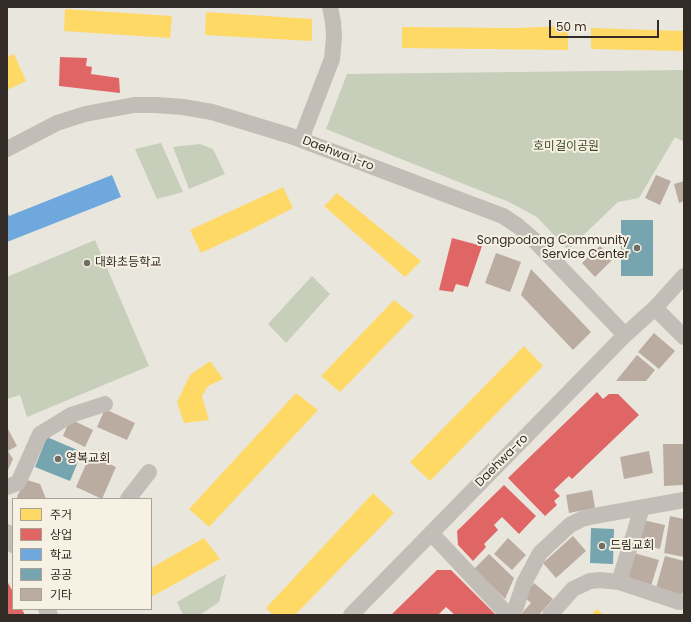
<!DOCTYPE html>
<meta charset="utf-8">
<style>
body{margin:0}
#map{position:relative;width:691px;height:622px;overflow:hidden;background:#e9e6de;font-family:Poppins,"Noto Sans KR",sans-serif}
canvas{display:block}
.frame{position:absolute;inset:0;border:8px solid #322b26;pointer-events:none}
.legend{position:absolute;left:12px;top:498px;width:140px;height:112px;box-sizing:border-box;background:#f7f1e4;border:1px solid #a8a298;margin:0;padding:5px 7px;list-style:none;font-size:12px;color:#322b26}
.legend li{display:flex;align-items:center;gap:8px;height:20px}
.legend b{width:20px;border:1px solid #a8a298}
.scale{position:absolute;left:549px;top:20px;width:110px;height:18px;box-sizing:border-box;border:2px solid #322b26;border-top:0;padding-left:5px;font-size:12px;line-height:14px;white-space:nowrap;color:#322b26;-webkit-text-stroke:3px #f7f1e4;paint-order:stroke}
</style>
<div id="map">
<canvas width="691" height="622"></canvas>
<div class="frame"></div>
<ul class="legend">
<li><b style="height:11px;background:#ffd966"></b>주거</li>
<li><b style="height:11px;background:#e06666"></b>상업</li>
<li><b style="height:11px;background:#6fa8dc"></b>학교</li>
<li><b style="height:11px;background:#76a5af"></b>공공</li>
<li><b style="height:11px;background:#bbaca1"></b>기타</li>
</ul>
<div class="scale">50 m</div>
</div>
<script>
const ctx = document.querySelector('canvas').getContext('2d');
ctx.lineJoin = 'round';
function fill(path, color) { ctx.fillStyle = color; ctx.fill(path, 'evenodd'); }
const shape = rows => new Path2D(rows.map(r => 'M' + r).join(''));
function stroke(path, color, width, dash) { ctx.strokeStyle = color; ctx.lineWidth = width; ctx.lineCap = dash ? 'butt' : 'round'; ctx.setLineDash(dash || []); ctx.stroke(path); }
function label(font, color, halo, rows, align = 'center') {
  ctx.font = font + ' Poppins,"Noto Sans KR",sans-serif'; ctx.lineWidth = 4; ctx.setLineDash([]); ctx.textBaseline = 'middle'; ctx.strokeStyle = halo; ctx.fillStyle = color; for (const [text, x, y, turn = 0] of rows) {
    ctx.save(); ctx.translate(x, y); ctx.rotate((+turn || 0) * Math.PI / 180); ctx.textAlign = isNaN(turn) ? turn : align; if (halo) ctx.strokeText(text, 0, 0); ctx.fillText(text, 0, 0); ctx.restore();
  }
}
const green = shape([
 [684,70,684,142,675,137,639,198,618,202,568,250,537,217,509,202,326,129,347,74],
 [161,143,183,192,157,199,135,149],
 [200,144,213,149,225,174,189,189,173,147],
 [95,240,149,366,27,417,20,395,7,399,7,277],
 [312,276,330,294,286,343,268,324],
 [226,574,219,602,200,615,183,615,177,602]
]);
const homes = shape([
 [65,9,172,16,170,38,64,31],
 [206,12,312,19,312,41,205,35],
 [568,26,568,50,402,48,402,27,515,28],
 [591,28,684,31,684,51,591,49],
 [14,54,26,81,7,90,7,57],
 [283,187,293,208,250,230,201,253,190,230],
 [337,193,421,261,405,277,324,206],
 [394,300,414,316,340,392,321,376],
 [524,346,543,366,430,481,410,462],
 [210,361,223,379,208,386,202,396,209,420,184,423,177,402,190,375],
 [296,393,318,410,209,527,189,509],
 [373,493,394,513,295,615,273,615,266,608],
 [204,538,220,559,151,597,151,568],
 [597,609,604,615,591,615]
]);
const shops = shape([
 [60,57,87,58,86,66,92,67,91,74,119,78,120,93,59,86],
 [452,238,482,246,468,287,456,284,453,292,439,290],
 [597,392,603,399,609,394,618,394,639,415,572,479,569,476,554,490,560,496,554,501,557,505,545,516,508,478],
 [504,485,536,516,519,534,502,517,494,525,498,530,484,544,486,547,473,561,458,545,457,531],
 [437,570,451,570,496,615,455,615,446,607,438,615,391,615],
 [7,581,13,592,13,609,22,609,25,615,7,615]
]);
const schools = shape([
 [112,175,121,197,7,242,7,211,9,216]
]);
const public = shape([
 [621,220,653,220,653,276,621,276],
 [47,437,82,452,70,481,35,467],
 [591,528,614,529,613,564,590,563]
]);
const building = shape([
 [656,175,671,181,660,205,645,198],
 [684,181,684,201,679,203,674,184],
 [600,246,613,259,595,277,582,263],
 [496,253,521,262,510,292,485,283],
 [531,269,591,332,573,350,521,295],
 [654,333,675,351,659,369,638,352],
 [637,355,655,370,646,381,616,381],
 [105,409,135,423,127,440,97,427],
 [70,419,93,430,85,447,63,436],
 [7,427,17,446,8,451,13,459,7,472],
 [663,444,684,444,684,485,664,486],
 [649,451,653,473,624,479,620,457],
 [90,455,116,467,102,499,76,487],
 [27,480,40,484,46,499,18,499,17,496],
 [592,490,595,508,569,513,566,495],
 [670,516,684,519,684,557,664,553],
 [643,520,665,525,660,549,637,544],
 [573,536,586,551,556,578,543,563],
 [508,538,526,555,512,570,494,554],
 [634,553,659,560,651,586,627,579],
 [489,554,514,578,505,599,474,569],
 [665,556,684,561,684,589,682,595,656,588],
 [534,583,553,599,539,615,522,615,521,614,531,603,523,596]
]);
const minor = shape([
 [301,139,332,59,334,37,333,22,330,7],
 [7,149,57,123,85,114,134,105,156,105,183,107,212,112,291,136,503,216,518,226,533,239,625,335],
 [655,308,684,337],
 [7,487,18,483,40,434,71,415,105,404],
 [128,499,149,472],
 [7,532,13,545],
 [431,533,508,615],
 [619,582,642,508],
 [46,609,50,615],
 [351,615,625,335,655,308,684,276],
 [509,615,516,607,524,583,540,553,570,525,582,519,594,516,684,500],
 [550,615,573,589,590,581,600,580,619,582,679,602]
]);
const markers = [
 [637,248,4,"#726c66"],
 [87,263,4,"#726c66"],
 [58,459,4,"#726c66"],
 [602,546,4,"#726c66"]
];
const parkNames = [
 ["호미걸이공원",566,147]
];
const streetNames = [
 ["Daehwa 1-ro",338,154,21],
 ["Daehwa-ro",502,461,-45]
];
const poiNames = [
 ["Songpodong Community",629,241,"right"],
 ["Service Center",629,255,"right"],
 ["대화초등학교",95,263],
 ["영복교회",66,459],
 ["드림교회",610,546]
];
fill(green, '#c7ceb9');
fill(homes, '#ffd966');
fill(shops, '#e06666');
fill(schools, '#6fa8dc');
fill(public, '#76a5af');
fill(building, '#bbaca1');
stroke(minor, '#c2bdb7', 16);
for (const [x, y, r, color] of markers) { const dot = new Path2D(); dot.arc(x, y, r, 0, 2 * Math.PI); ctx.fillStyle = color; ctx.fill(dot); stroke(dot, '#f7f1e4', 1.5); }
label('12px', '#3d4d2d', '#f7f1e4', parkNames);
label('12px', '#322b26', '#f7f1e4', streetNames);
label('12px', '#322b26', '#f7f1e4', poiNames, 'left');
</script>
